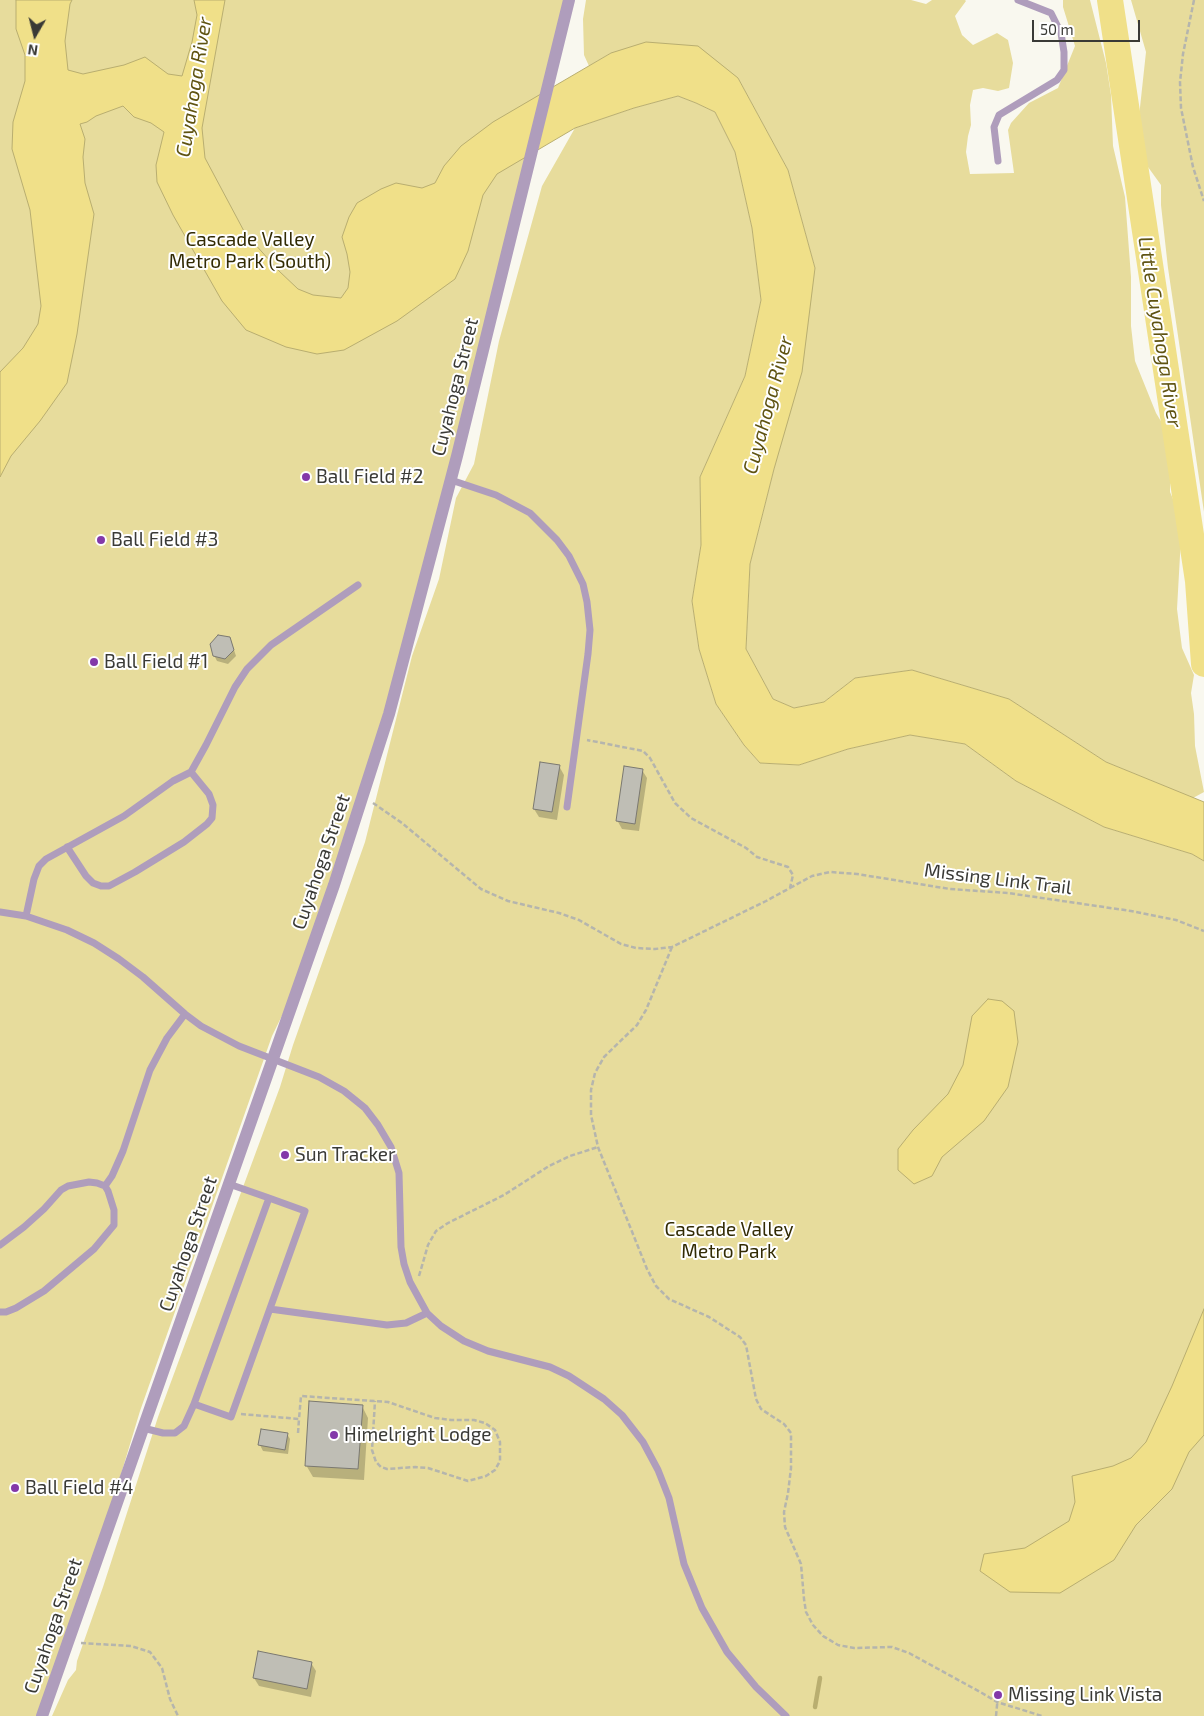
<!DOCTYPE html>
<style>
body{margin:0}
#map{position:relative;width:1204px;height:1716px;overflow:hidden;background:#f9f8ef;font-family:"Exo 2",sans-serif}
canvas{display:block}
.north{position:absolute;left:10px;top:10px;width:50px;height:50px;-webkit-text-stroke:4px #fff;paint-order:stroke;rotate:188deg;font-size:14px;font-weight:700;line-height:20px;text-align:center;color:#3a3a36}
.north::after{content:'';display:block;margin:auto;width:18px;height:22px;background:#3a3a36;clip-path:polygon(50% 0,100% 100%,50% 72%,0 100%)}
.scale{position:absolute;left:1032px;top:20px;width:108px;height:22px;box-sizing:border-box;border:2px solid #3a3a36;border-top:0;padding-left:6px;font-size:15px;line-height:18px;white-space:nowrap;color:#3a3a36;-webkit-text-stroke:4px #fff;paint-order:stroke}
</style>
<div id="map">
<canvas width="1204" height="1716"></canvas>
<div class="north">N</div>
<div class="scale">50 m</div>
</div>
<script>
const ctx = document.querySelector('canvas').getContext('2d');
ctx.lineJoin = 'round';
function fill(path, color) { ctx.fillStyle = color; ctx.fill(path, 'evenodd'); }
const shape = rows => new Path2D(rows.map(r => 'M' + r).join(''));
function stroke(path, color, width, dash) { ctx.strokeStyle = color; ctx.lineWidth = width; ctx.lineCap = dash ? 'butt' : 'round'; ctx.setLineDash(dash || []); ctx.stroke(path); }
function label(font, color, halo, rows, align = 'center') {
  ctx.font = font + ' "Exo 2",sans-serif'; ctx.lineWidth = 4; ctx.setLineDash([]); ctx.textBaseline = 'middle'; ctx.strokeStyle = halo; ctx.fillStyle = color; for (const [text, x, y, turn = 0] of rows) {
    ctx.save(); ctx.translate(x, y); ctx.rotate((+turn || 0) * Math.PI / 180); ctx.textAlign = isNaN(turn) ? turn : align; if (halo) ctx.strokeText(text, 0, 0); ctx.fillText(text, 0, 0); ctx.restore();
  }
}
const green = shape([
 [0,0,569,0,403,660,299,981,272,1036,140,1411,88,1584,42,1716,0,1716],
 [586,0,911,0,926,4,932,0,965,0,966,1,955,16,962,35,973,45,997,33,1008,40,1013,63,1009,88,998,91,983,88,973,90,970,105,971,125,968,136,966,152,970,174,1014,173,1008,130,1011,123,1029,103,1058,88,1075,46,1063,7,1063,0,1090,0,1106,63,1111,95,1113,146,1125,197,1131,277,1131,326,1135,361,1156,413,1165,428,1170,454,1170,492,1182,520,1177,609,1182,648,1194,675,1191,693,1194,714,1195,746,1204,792,1193,798,1106,762,1009,699,912,670,855,678,824,702,794,708,773,699,746,649,750,564,774,469,815,268,788,170,738,78,611,53,589,66,584,55,583,19],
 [1131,0,1204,0,1204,512,1168,268,1161,205,1161,185,1148,167,1137,135,1146,52],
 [678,96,696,103,715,112,735,152,752,228,761,300,745,376,700,477,701,545,692,601,699,649,716,704,744,745,760,763,799,765,848,749,910,735,965,744,1016,781,1104,827,1192,854,1204,861,1204,1716,52,1716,68,1680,76,1670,77,1661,103,1587,158,1417,280,1087,293,1045,365,842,412,656,439,579,456,498,474,464,499,341,542,186,575,128,634,108]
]);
const water = shape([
 [16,0,72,0,70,4,65,41,68,70,83,74,124,65,145,57,168,74,182,76,192,42,197,15,194,0,225,0,202,128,205,158,245,233,279,271,298,289,313,295,341,298,348,288,350,272,347,254,342,237,349,217,357,203,381,189,396,183,422,188,435,183,444,166,461,146,493,122,611,53,646,42,698,46,738,78,788,170,815,268,802,372,774,469,750,564,746,649,773,699,794,708,824,702,855,678,912,670,1009,699,1106,762,1204,802,1204,861,1192,854,1104,827,1016,781,965,744,910,735,848,749,799,765,760,763,744,745,716,704,699,649,692,601,701,545,700,477,745,376,761,300,752,228,735,152,715,112,696,103,678,96,634,108,575,128,497,174,483,195,468,251,455,279,397,321,344,350,317,354,286,347,246,330,222,301,173,215,157,182,156,165,164,132,151,123,134,117,123,106,96,116,87,122,80,124,85,139,83,157,85,183,94,214,77,334,67,383,40,421,11,456,0,477,0,372,23,348,38,324,41,306,30,210,12,149,13,122,25,81,25,55,16,29,16,0],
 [988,999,1002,1001,1014,1011,1018,1042,1008,1087,984,1121,942,1157,932,1176,914,1184,898,1170,898,1149,913,1130,948,1094,963,1065,972,1016,988,999],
 [1204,1309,1204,1435,1189,1452,1172,1489,1136,1525,1114,1560,1060,1593,1010,1592,980,1571,984,1554,1025,1548,1069,1521,1075,1502,1072,1476,1113,1466,1131,1458,1146,1442,1172,1386,1204,1309]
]);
const shadow = shape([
 [230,638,236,656,228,664,217,661,214,655],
 [559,766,564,775,557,820,539,817,534,809],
 [642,770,647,778,639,831,622,829,617,820],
 [362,1406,368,1418,364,1480,313,1477,306,1465],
 [287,1434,290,1439,288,1454,263,1451,260,1445],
 [311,1663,316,1671,311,1697,259,1686,254,1678]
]);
const stream = shape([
 [815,1707,820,1678]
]);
const river = shape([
 [1110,0,1198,581,1204,664]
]);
const building = shape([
 [218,635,230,637,234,650,225,659,213,656,210,644,218,635],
 [540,762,560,765,552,812,533,809,540,762],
 [624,766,643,769,635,824,616,821,624,766],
 [309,1401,363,1405,358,1469,305,1466,309,1401],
 [261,1429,288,1433,285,1450,258,1445,261,1429],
 [258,1651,312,1662,307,1689,253,1678,258,1651]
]);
const path = shape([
 [1194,0,1183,54,1180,82,1181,108,1193,167,1204,201],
 [373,803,402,823,481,889,508,901,559,913,579,920,621,944,636,948,655,949,672,947,766,901,790,888,793,875,788,867,757,857,746,848,691,818,675,803,650,758,643,751,587,740],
 [790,888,812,876,830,872,857,874,950,889,1008,893,1131,911,1176,920,1204,931],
 [672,947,646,1010,637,1025,604,1057,595,1073,591,1090,591,1115,598,1147,647,1269,656,1286,669,1299,709,1317,740,1337,746,1345,756,1399,761,1409,784,1424,791,1433,791,1468,788,1493,784,1512,785,1527,801,1564,804,1599,806,1612,813,1625,823,1636,838,1645,854,1648,892,1647,909,1653,982,1693,997,1702,1042,1716],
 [419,1276,428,1245,436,1231,448,1223,504,1195,549,1166,570,1156,598,1147],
 [241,1414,299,1419,301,1396,388,1402,435,1418,451,1420,474,1420,485,1423,495,1430,500,1442,500,1461,495,1470,486,1476,468,1481,428,1468,415,1467,387,1469,381,1467,376,1462,372,1450,375,1401],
 [298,1433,299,1419],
 [81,1643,131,1646,150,1652,162,1668,170,1699,178,1716],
 [996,1716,998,1695]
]);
const service = shape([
 [998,161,994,127,999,115,1057,80,1064,70,1064,52,1061,33,1051,13,1018,0],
 [451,480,496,495,530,513,557,540,569,556,583,584,587,602,590,630,588,654,567,807],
 [67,847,86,876,93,883,101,886,109,886,135,872,184,842,207,824,212,818,213,805,209,794,191,772],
 [0,912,26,916,67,930,94,943,119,959,143,977,185,1014,201,1026,239,1046,319,1077,344,1091,365,1108,378,1125,391,1147,399,1173,401,1247,404,1264,410,1282,427,1313,441,1326,464,1341,488,1351,550,1367,569,1376,604,1399,622,1415,643,1442,658,1470,669,1498,684,1564,702,1608,727,1652,756,1687,786,1716],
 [26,916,34,879,39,866,46,859,124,816,173,781,191,772,206,745,235,687,247,669,271,645,358,585],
 [229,1184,269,1198,305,1211,231,1417,194,1404,269,1198],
 [105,1186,112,1176,123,1151,150,1070,167,1038,185,1014],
 [0,1245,24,1227,44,1209,61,1190,68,1186,89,1182,97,1183,105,1186,108,1191,114,1210,114,1225,94,1249,44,1291,16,1308,6,1312,0,1312],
 [270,1309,387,1325,406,1323,427,1313],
 [143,1428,163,1433,175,1433,184,1426,194,1404]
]);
const tertiary = shape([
 [42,1716,334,885,389,714,457,456,569,0]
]);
const markers = [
 [306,477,5,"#8338a9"],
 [101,540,5,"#8338a9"],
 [94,662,5,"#8338a9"],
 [285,1155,5,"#8338a9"],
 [334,1435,5,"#8338a9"],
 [15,1488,5,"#8338a9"],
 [998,1695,5,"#8338a9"]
];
const parkNames = [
 ["Cascade Valley",250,240],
 ["Metro Park (South)",250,262],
 ["Cascade Valley",729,1230],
 ["Metro Park",729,1252]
];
const streetNames = [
 ["Cuyahoga Street",455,387,-76],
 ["Cuyahoga Street",321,862,-71],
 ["Missing Link Trail",998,879,7],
 ["Cuyahoga Street",188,1244,-71],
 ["Cuyahoga Street",53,1626,-71]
];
const poiNames = [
 ["Ball Field #2",316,477],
 ["Ball Field #3",111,540],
 ["Ball Field #1",104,662],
 ["Sun Tracker",295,1155],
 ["Himelright Lodge",344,1435],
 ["Ball Field #4",25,1488],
 ["Missing Link Vista",1008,1695]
];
const waterNames = [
 ["Cuyahoga River",194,87,-81],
 ["Little Cuyahoga River",1160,332,81],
 ["Cuyahoga River",768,405,-75]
];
fill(green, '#e7dc9c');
fill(water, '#f0e089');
stroke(water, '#b9ae70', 1);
fill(shadow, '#0003');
stroke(stream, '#b9ae70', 4.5);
stroke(river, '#f0e089', 26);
fill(building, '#bfbeb5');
stroke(building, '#7b7971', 1);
stroke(path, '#b5b5ad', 2.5, [5, 2.5]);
stroke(service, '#af9dbc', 7);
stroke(tertiary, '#af9dbc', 12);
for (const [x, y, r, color] of markers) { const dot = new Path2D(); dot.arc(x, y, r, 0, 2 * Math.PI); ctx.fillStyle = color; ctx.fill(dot); stroke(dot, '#fff', 2); }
label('19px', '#322b04', '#fff', parkNames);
label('19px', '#3a3a36', '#fff', streetNames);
label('19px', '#3a3a36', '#fff', poiNames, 'left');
label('italic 20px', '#5f5311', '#fff', waterNames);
</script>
